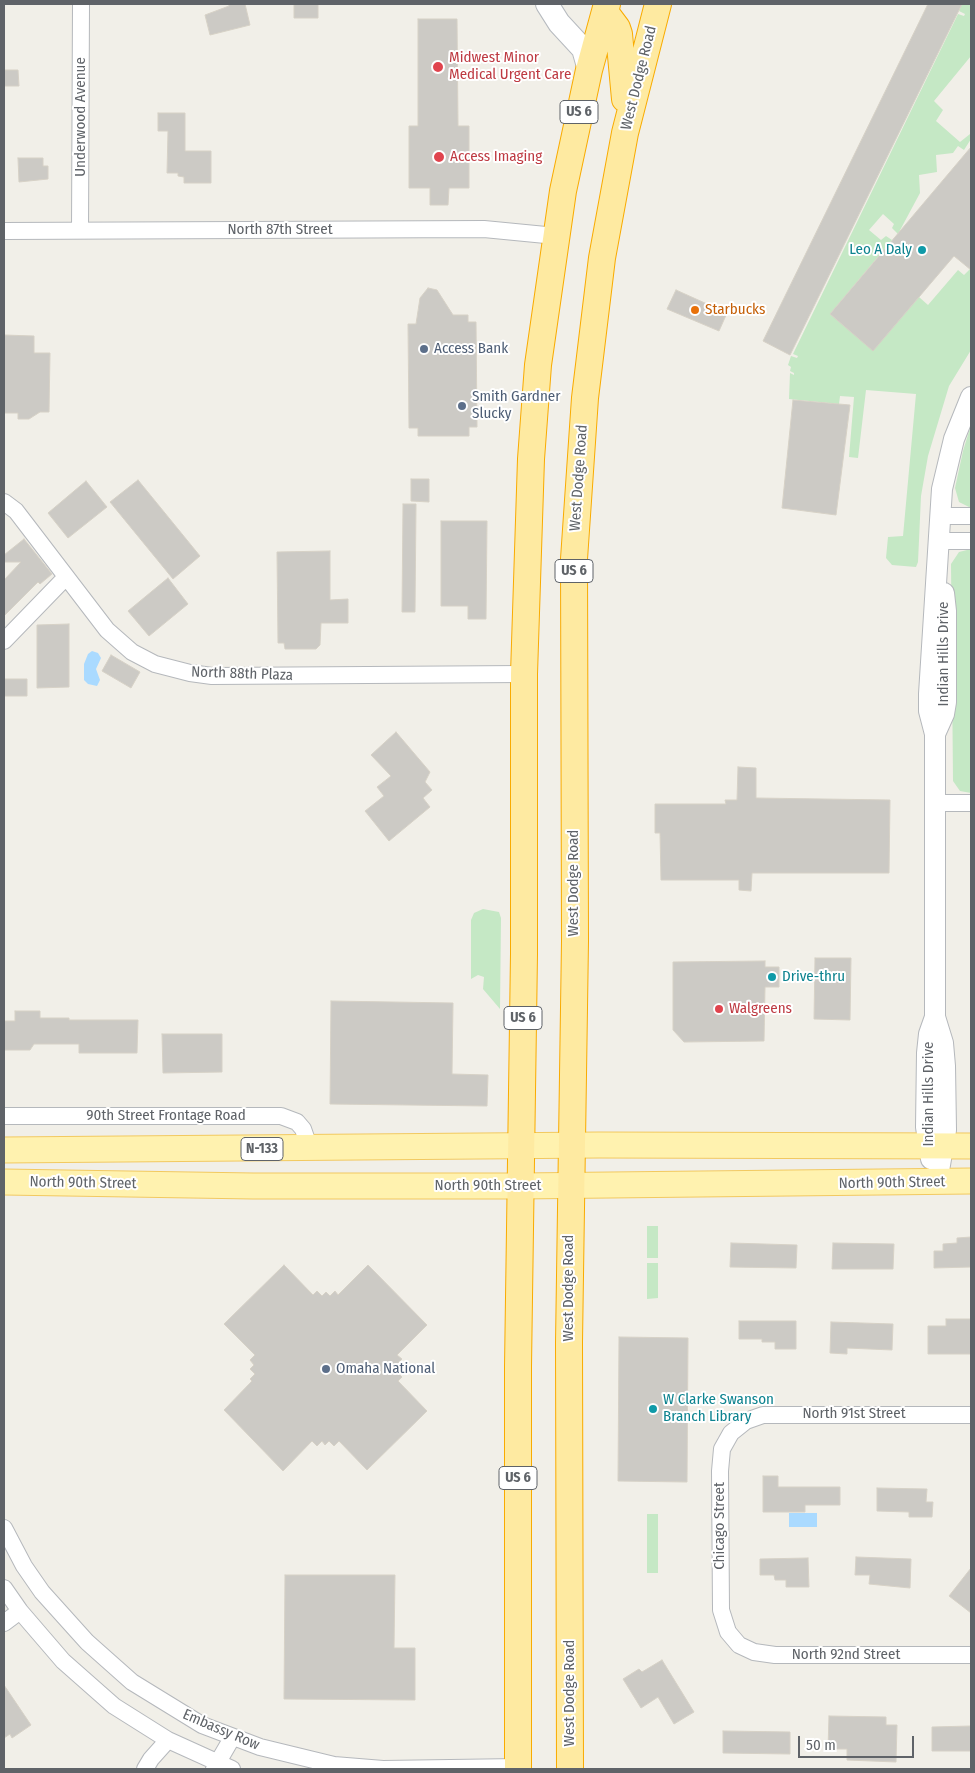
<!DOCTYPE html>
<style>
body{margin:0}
#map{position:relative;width:975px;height:1773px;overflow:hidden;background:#f1efe8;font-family:"Fira Sans Condensed",sans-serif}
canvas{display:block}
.frame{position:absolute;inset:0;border:5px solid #5f6368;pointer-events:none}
.scale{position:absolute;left:798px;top:1736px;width:116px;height:22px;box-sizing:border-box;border:2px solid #5f6368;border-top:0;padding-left:6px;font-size:15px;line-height:18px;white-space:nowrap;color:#5f6368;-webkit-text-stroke:4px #fff;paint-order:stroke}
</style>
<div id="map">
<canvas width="975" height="1773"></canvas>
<div class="frame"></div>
<div class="scale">50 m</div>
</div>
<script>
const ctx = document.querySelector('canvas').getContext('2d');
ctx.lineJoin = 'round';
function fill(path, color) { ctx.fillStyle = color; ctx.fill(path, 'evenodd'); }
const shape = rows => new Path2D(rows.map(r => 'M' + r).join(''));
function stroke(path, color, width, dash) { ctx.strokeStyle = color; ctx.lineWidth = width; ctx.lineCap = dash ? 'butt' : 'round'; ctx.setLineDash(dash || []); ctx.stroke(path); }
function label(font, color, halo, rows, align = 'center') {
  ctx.font = font + ' "Fira Sans Condensed",sans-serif'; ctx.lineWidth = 4; ctx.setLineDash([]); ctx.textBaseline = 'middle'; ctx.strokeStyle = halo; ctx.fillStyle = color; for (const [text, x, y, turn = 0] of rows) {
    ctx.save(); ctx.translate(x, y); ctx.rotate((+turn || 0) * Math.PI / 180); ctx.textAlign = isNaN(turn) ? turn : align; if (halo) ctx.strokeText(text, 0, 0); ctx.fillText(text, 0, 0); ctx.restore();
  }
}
const green = shape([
 [962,4,971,4,971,56,934,101,943,110,936,121,960,142,970,134,971,139,964,150,958,146,953,153,936,155,937,172,919,175,920,193,898,234,892,228,894,224,883,214,869,230,881,240,886,236,892,240,830,314,873,350,919,297,928,305,958,270,964,275,970,269,971,270,971,350,949,386,928,456,921,496,918,562,916,567,892,565,886,558,888,537,903,536,916,394,866,390,858,458,849,457,854,397,840,396,839,404,789,399,790,373,794,375,794,373,790,371,791,367,788,365,791,356,797,358,798,356,793,354,958,14,964,16,965,14,959,11],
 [971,425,971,508,959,502,955,488,963,451],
 [971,549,971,793,960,791,953,781,951,564,959,552],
 [483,909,499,912,501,918,500,1009,483,989,484,977,478,975,471,979,471,920,474,913],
 [647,1226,658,1226,658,1258,647,1258],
 [647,1263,658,1263,658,1298,647,1299],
 [647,1514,658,1514,658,1573,647,1573]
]);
const water = shape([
 [92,651,98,653,101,658,96,669,100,680,97,686,88,684,84,680,84,664,88,654],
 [817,1513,817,1527,789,1527,789,1513]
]);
const building = shape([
 [229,4,245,4,250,25,210,35,205,15,229,6,229,4],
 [294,4,318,4,318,18,294,18,294,4],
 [928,4,962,4,790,355,763,341,928,4],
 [418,19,457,19,458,126,469,126,469,188,449,188,448,205,430,205,430,188,409,188,409,126,418,126,418,19],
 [4,70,18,70,19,86,4,86,4,70],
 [158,113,185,113,185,151,211,151,211,183,184,183,184,177,178,176,178,173,167,173,168,131,158,131,158,113],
 [971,147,971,270,954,256,873,351,830,314,971,147],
 [18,158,43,158,43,166,48,166,48,179,19,182,18,158],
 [428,288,437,290,453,315,468,315,468,322,476,322,477,427,469,427,469,436,418,436,418,428,409,428,408,324,416,324,420,298,428,288],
 [676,290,727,313,719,331,667,309,676,290],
 [4,335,34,336,34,353,50,353,49,412,40,412,29,419,18,419,18,413,4,413,4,335],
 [793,400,850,405,836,515,782,508,793,400],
 [411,479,429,479,429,502,411,501,411,479],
 [138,480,200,556,173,579,110,502,138,480],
 [86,481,107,507,68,538,48,513,86,481],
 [403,504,416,504,415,612,402,612,403,504],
 [441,521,487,521,486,619,468,619,468,606,441,606,441,521],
 [24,539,52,574,40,584,38,582,4,616,4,580,21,562,4,562,4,555,24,539],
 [330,551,330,600,348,599,348,623,321,623,320,645,316,649,285,649,284,643,278,643,277,552,330,551],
 [168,578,188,604,149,636,128,611,168,578],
 [69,624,69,687,37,688,37,625,69,624],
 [111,655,140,672,131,688,102,671,111,655],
 [4,679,27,679,27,696,4,696,4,679],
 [396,732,430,772,425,782,432,790,423,798,430,807,389,841,365,811,384,796,377,787,391,776,371,755,396,732],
 [738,767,756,768,756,798,890,800,889,873,752,873,751,891,739,890,739,880,661,880,660,833,655,833,655,804,726,804,725,800,737,800,738,767],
 [815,958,851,958,850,1020,814,1019,815,958],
 [765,961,765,967,779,967,779,987,765,987,764,1041,684,1042,673,1030,673,962,765,961],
 [331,1001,453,1003,452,1074,488,1075,487,1106,330,1104,331,1001],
 [15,1011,40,1011,40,1018,69,1018,69,1020,138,1020,137,1053,79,1053,79,1044,34,1044,30,1050,4,1050,4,1021,15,1021,15,1011],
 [162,1034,222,1034,222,1072,163,1073,162,1034],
 [971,1237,971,1267,934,1268,934,1251,943,1251,943,1244,957,1243,957,1238,971,1237],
 [731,1243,797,1245,796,1268,730,1267,731,1243],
 [833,1243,894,1244,893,1269,832,1269,833,1243],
 [284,1265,313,1295,317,1291,322,1296,326,1292,330,1296,335,1291,338,1295,368,1265,427,1325,397,1355,402,1359,397,1364,402,1368,397,1372,402,1377,398,1381,427,1411,367,1470,339,1441,334,1446,329,1441,325,1445,322,1441,317,1446,312,1441,283,1471,224,1410,252,1381,250,1379,255,1374,250,1369,254,1365,250,1360,255,1355,224,1324,284,1265],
 [946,1319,971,1319,971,1354,928,1354,928,1326,946,1326,946,1319],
 [739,1321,796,1321,796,1349,775,1349,775,1342,762,1342,762,1339,739,1339,739,1321],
 [831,1322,893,1324,892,1350,847,1348,847,1354,830,1353,831,1322],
 [619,1337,688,1338,687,1482,618,1481,619,1337],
 [763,1476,778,1476,778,1487,840,1487,840,1505,805,1505,805,1512,763,1512,763,1476],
 [877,1488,927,1489,926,1502,933,1502,932,1517,909,1517,909,1512,877,1511,877,1488],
 [856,1557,911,1559,910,1588,869,1584,870,1575,855,1575,856,1557],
 [808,1558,809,1587,786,1587,786,1580,775,1580,774,1575,760,1575,760,1559,808,1558],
 [971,1568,971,1613,949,1596,971,1568],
 [285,1575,395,1575,394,1648,415,1648,415,1700,284,1699,285,1575],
 [662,1660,694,1712,674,1724,658,1697,641,1708,623,1679,639,1669,642,1672,662,1660],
 [4,1685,31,1725,12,1738,10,1734,4,1738,4,1685],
 [829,1716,886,1717,886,1725,897,1725,896,1762,847,1760,847,1749,828,1749,829,1716],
 [971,1726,971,1751,932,1751,932,1727,971,1726],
 [723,1731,790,1732,790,1754,723,1753,723,1731]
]);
const minor = shape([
 [80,230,81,4],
 [4,231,484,229,556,236],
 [4,502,16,511,107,630,132,652,155,664,190,673,212,676,524,674],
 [939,516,971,516],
 [938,541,971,541],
 [4,641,66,577],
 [935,803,971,803],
 [4,1116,281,1116,297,1122,303,1129,310,1149],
 [971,1415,763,1415,746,1421,731,1433,722,1449,720,1471,721,1610,728,1632,739,1645,754,1652,775,1655,971,1655],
 [4,1528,24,1566,42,1592,87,1642,132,1682,202,1725,260,1747,334,1765,383,1769,518,1767],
 [4,1588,20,1611,63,1661,114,1706,168,1740,232,1769],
 [4,1623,20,1611],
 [145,1769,151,1759,168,1740],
 [214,1769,232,1738]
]);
const tertiary = shape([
 [935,734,944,714,946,702,946,611,944,593],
 [931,1159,926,1127,927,1053,929,1034,935,1017],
 [937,1182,946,1130,945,1066,943,1043,935,1017,935,734,929,711,929,694,942,489,954,439,971,397]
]);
const secondary = shape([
 [547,4,559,23,583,49,589,70]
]);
const primary = shape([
 [4,1150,599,1145,971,1146],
 [4,1182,253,1186,520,1186,971,1181]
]);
const trunk = shape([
 [605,12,617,28,619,34,625,99],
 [518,1769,518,1366,524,954,524,674,531,459,538,365,563,191,589,70,607,4],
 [570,1769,569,1342,575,941,574,559,585,398,602,258,625,133,658,4]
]);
const markers = [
 [438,67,6,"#e0444e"],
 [439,157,6,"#e0444e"],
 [922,250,5,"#0f9aa8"],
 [695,310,5,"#e8710a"],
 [424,349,5,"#5c6f8a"],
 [462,406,5,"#5c6f8a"],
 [772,977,5,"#0f9aa8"],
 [719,1009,5,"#e0444e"],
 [326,1369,5,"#5c6f8a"],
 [653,1409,5,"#0f9aa8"]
];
const shields = [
 [579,112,38],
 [574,571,38],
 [523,1018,38],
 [262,1149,42],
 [518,1478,38]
];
const shieldNames = [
 ["US 6",579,112],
 ["US 6",574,571],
 ["US 6",523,1018],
 ["N-133",262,1149],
 ["US 6",518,1478]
];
const healthNames = [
 ["Midwest Minor",449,58],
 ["Medical Urgent Care",449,75],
 ["Access Imaging",450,157],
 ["Walgreens",729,1009]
];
const streetNames = [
 ["West Dodge Road",639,78,-76],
 ["Underwood Avenue",81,117,-90],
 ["North 87th Street",280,230],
 ["West Dodge Road",579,478,-86],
 ["Indian Hills Drive",944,654,-90],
 ["North 88th Plaza",242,674,2],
 ["West Dodge Road",574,883,-90],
 ["Indian Hills Drive",929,1094,-90],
 ["90th Street Frontage Road",166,1116],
 ["North 90th Street",83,1183,1],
 ["North 90th Street",892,1183,-1],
 ["North 90th Street",488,1186],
 ["West Dodge Road",569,1288,-90],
 ["North 91st Street",854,1414],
 ["Chicago Street",720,1526,-90],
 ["North 92nd Street",846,1655],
 ["West Dodge Road",570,1693,-90],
 ["Embassy Row",221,1730,23]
];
const cultureNames = [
 ["Leo A Daly",912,250,"right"],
 ["Drive-thru",782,977],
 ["W Clarke Swanson",663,1400],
 ["Branch Library",663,1417]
];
const foodNames = [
 ["Starbucks",705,310]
];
const serviceNames = [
 ["Access Bank",434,349],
 ["Smith Gardner",472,397],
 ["Slucky",472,414],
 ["Omaha National",336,1369]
];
fill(green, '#c5e8c5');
fill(water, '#aadaff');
fill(building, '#cccac5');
stroke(building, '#d6d1c6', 1);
stroke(minor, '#b5b8bc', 18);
stroke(tertiary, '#b5b8bc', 22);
stroke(secondary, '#b6babf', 24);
stroke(primary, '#f2c960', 27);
stroke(trunk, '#f9ab00', 28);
stroke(minor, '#fff', 16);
stroke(tertiary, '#fff', 20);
stroke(secondary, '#fff', 22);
stroke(primary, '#fff2af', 25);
stroke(trunk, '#feeaa1', 26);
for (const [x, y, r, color] of markers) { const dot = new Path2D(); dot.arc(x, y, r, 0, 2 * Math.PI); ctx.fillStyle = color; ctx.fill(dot); stroke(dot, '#fff', 2); }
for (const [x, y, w] of shields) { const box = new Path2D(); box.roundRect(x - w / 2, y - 11.5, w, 23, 4); ctx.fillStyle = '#fff'; ctx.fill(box); stroke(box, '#5f6368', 1); }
label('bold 14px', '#5f6368', null, shieldNames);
label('15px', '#be3a42', '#fff', healthNames, 'left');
label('15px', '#5f6368', '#fff', streetNames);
label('15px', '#0d838f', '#fff', cultureNames, 'left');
label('15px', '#c56008', '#fff', foodNames, 'left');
label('15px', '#4e5e75', '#fff', serviceNames, 'left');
</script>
